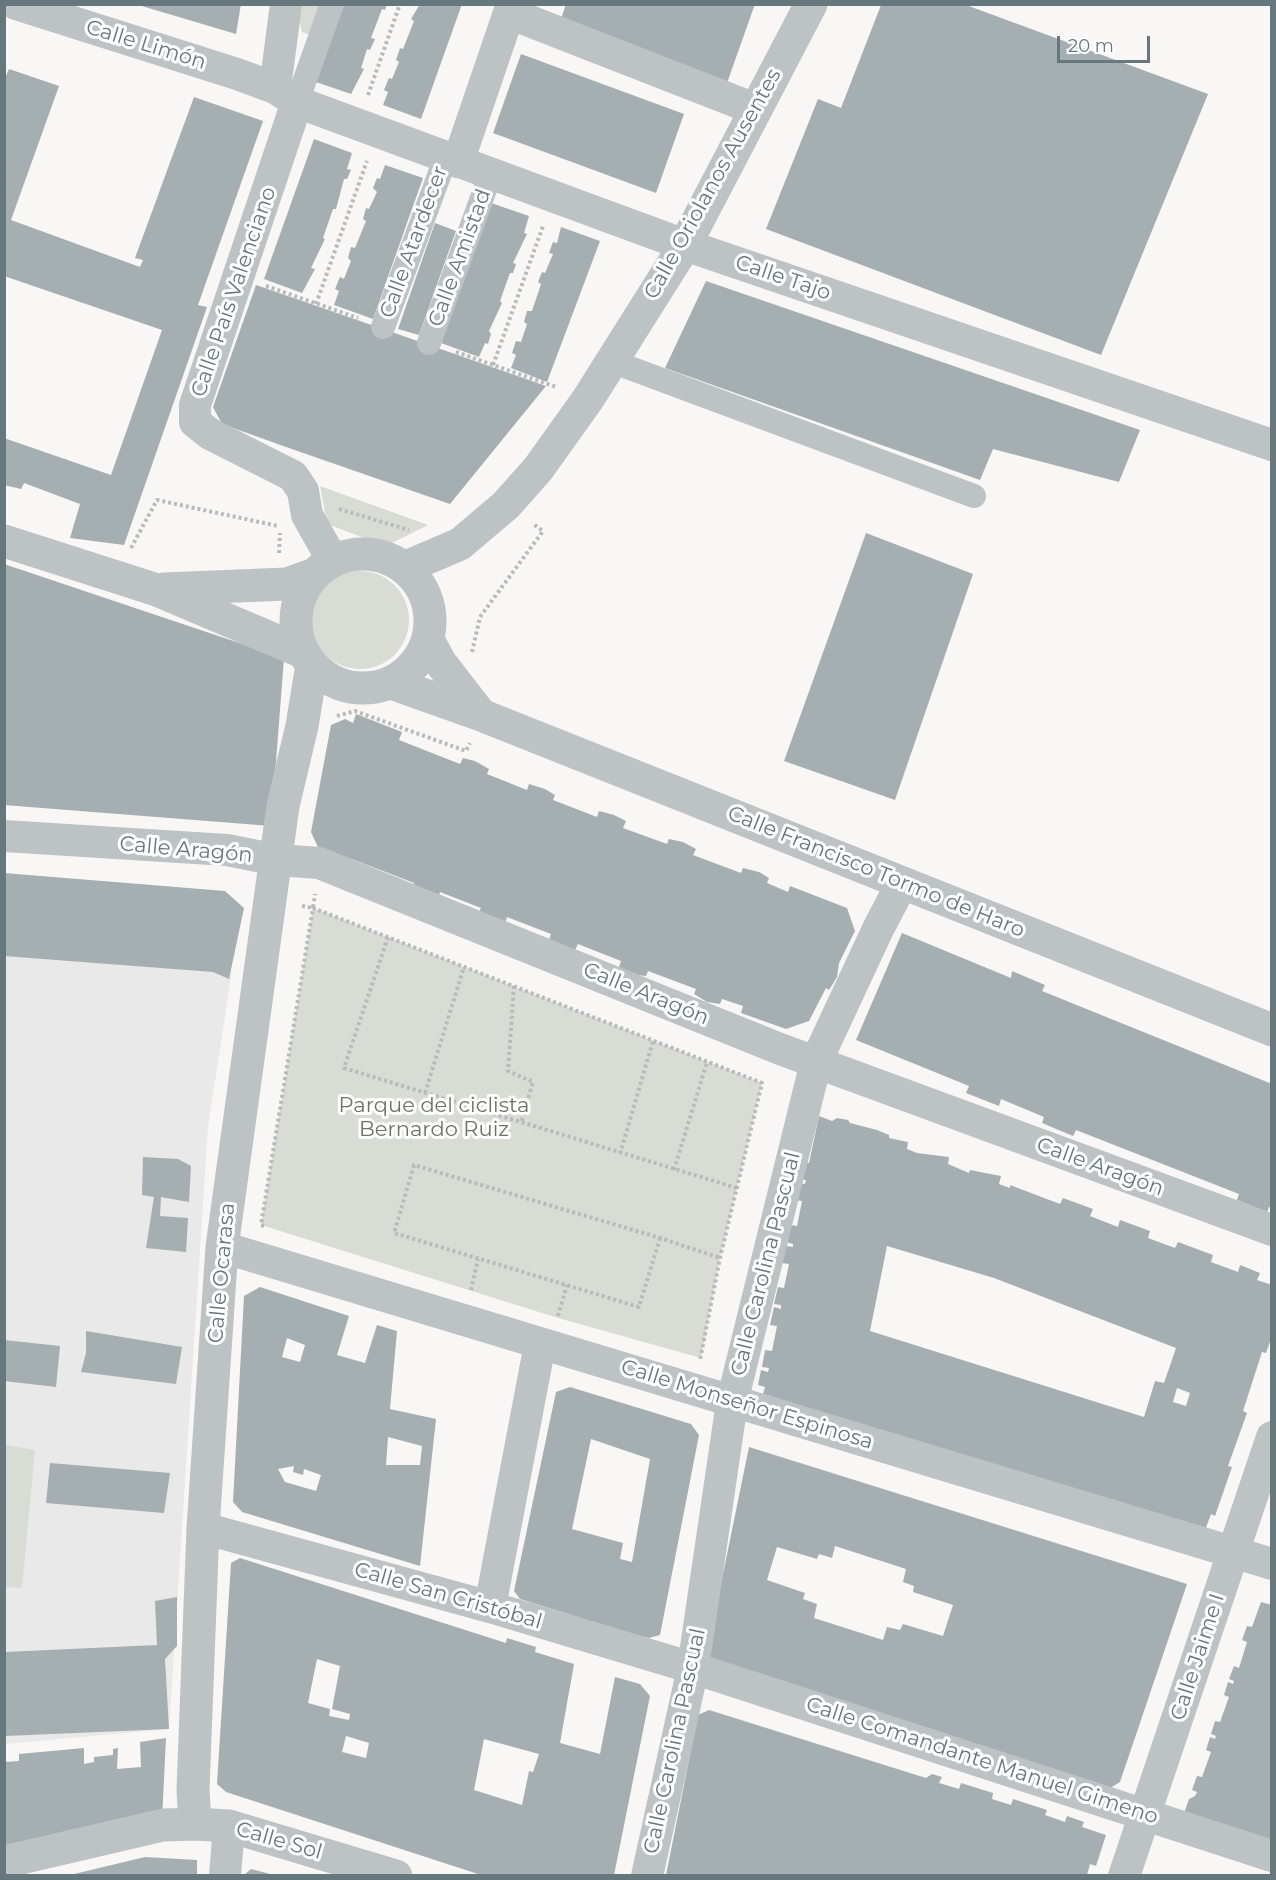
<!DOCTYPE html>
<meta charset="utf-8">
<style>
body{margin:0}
#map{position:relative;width:1276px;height:1880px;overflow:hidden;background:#f8f7f5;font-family:Montserrat,sans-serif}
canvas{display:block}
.frame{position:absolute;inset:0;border:6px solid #66777d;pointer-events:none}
.scale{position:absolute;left:1057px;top:36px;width:93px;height:27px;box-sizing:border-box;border:3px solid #66777d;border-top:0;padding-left:8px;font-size:18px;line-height:21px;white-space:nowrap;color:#66777d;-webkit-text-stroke:4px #fff;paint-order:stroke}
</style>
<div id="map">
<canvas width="1276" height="1880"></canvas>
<div class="frame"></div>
<div class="scale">20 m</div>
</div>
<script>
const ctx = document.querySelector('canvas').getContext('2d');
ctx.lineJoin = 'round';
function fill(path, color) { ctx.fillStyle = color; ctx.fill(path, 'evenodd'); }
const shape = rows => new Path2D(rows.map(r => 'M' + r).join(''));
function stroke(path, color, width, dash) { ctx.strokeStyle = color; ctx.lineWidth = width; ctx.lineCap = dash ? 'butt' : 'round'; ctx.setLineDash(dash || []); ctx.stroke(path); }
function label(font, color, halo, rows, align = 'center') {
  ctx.font = font + ' Montserrat,sans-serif'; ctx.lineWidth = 6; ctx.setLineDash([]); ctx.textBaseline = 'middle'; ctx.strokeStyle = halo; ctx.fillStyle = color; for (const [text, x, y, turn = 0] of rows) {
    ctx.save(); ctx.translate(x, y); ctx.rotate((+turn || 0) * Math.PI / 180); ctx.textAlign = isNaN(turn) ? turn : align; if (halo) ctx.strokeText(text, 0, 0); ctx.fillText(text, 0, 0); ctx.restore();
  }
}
const built = shape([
 [4,954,232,971,208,1127,169,1729,5,1744]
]);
const green = shape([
 [302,5,320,5,310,35,302,32,299,21],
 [320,486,428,525,386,546,327,524],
 '311 620a49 49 0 1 1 98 0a49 49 0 1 1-98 0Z',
 [313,908,762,1083,720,1258,701,1358,558,1318,261,1225],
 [5,1445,35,1450,22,1588,5,1587]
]);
const building = shape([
 [135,4,241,4,236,34],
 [340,4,387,4,385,10,382,9,371,38,375,39,370,50,367,49,361,68,364,69,351,94,313,81],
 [420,4,462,4,421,119,383,105,388,92,384,90,389,78,392,79,399,62,396,60,400,48,403,49,414,21,411,19],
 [566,4,755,4,727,83,560,22],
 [881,5,966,5,1208,94,1101,355,766,229,818,99,841,108],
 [521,54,684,114,656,193,493,133],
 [9,69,59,86,11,220,140,267,143,260,135,258,194,97,263,121,198,305,207,307,124,545,70,538,80,504,24,483,21,489,4,485,4,438,111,475,162,330,4,276,4,80],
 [314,139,352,153,347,169,351,170,347,179,344,179,336,209,333,209,323,238,325,239,311,268,315,269,302,293,264,279],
 [385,165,423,178,373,319,334,305,339,291,335,289,340,277,344,279,351,261,348,258,351,247,355,248,366,221,363,219,366,208,369,209,377,192,373,188,377,178,380,179],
 [491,203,529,216,524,233,527,234,513,263,516,264,513,273,510,273,500,301,502,303,489,331,491,334,488,344,485,343,479,357,441,343],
 [435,223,456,231,419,335,398,329],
 [561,227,600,241,547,382,511,368,516,355,512,353,516,341,521,342,527,324,524,322,527,311,532,311,541,284,538,282,542,272,545,273,553,254,549,253,553,242,557,243],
 [706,281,1140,430,1119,482,993,449,980,480,665,368],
 [256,285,435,347,546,386,450,504,286,447,222,424,213,407],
 [866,533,973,574,895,800,784,761],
 [4,564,284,658,271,826,4,805],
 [356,714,402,732,399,740,460,764,463,758,475,761,489,769,487,774,527,790,529,784,545,789,555,795,553,800,597,817,599,811,614,815,626,821,623,828,667,844,669,839,683,842,696,849,693,855,741,873,743,868,759,872,769,878,767,883,788,892,790,886,847,908,855,931,839,963,837,977,829,990,826,988,809,1021,786,1029,741,1013,743,1006,722,999,720,1004,707,1002,694,994,696,989,648,971,646,976,636,975,619,967,621,961,578,944,575,950,549,940,551,934,507,917,505,923,478,914,481,908,440,892,438,899,412,889,414,883,352,859,349,867,323,858,311,832,331,725,345,719,353,723],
 [4,873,225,891,244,908,229,979,213,972,4,956],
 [902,933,1011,978,1012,971,1045,985,1042,991,1272,1084,1272,1208,1269,1207,1267,1212,1237,1200,1239,1194,1076,1130,1073,1136,1042,1123,1044,1117,1001,1099,999,1106,966,1093,969,1086,856,1040],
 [819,1116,832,1121,837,1118,848,1120,850,1123,877,1130,889,1135,889,1138,908,1142,907,1149,917,1153,949,1157,948,1164,969,1173,970,1170,1001,1176,999,1184,1010,1188,1010,1185,1060,1204,1063,1198,1093,1209,1090,1216,1118,1227,1120,1220,1150,1231,1148,1238,1175,1248,1178,1242,1213,1255,1211,1262,1238,1272,1240,1265,1260,1273,1257,1280,1272,1285,1272,1336,1266,1353,1262,1352,1243,1411,1247,1413,1228,1466,1232,1467,1215,1516,1211,1514,1204,1533,763,1394,765,1387,758,1385,761,1370,768,1372,769,1368,762,1367,765,1350,772,1351,777,1326,770,1325,774,1307,781,1309,781,1305,774,1304,778,1287,784,1288,789,1264,782,1263,786,1246,793,1247,793,1244,786,1242,790,1225,797,1226,802,1201,795,1200,798,1183,805,1184,806,1180,799,1179,802,1162,809,1163],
 [887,1246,994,1278,1176,1348,1164,1383,1155,1381,1144,1417,870,1331],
 [1177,1388,1190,1393,1186,1406,1173,1402],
 [143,1157,178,1159,191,1166,189,1202,161,1197,160,1216,188,1218,186,1252,146,1248,154,1197,142,1195],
 [260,1287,349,1316,337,1355,365,1363,377,1325,397,1331,390,1409,436,1419,420,1566,242,1512,233,1502,244,1296],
 [287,1338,305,1345,300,1362,282,1357],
 [388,1437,422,1446,420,1465,386,1465],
 [294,1466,293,1472,303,1475,304,1469,321,1475,316,1491,285,1482,278,1469],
 [86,1331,182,1347,176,1384,81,1372,86,1353],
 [4,1340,60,1346,56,1387,4,1381],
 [570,1387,691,1424,699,1435,660,1635,649,1638,632,1634,520,1599,514,1591,556,1392],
 [591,1439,650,1459,632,1562,620,1559,623,1543,572,1529],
 [749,1447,1187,1584,1120,1782,1110,1788,705,1662],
 [835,1546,906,1569,903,1582,914,1586,913,1592,953,1605,943,1636,903,1624,900,1630,887,1627,883,1640,814,1618,817,1604,803,1599,805,1593,767,1580,777,1547,817,1559,819,1554,832,1558],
 [50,1463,170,1473,164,1513,46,1503],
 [240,1558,506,1643,507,1638,536,1647,535,1652,574,1664,560,1743,600,1754,615,1677,640,1684,650,1696,614,1875,481,1875,226,1792,217,1784,231,1563],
 [317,1659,340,1666,332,1709,350,1714,349,1720,329,1716,330,1709,308,1703],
 [346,1736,369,1743,366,1758,342,1752],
 [484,1739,539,1754,533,1772,529,1771,522,1805,474,1790],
 [177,1597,177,1646,165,1659,169,1729,5,1736,5,1652,157,1645,155,1601],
 [1261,1602,1272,1605,1272,1844,1183,1816,1189,1799,1195,1796,1197,1792,1192,1790,1197,1776,1202,1777,1211,1752,1206,1750,1210,1737,1215,1739,1216,1736,1211,1734,1215,1721,1220,1722,1229,1697,1224,1695,1228,1682,1233,1684,1234,1681,1229,1679,1234,1666,1239,1668,1247,1642,1242,1640,1247,1626,1252,1627],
 [709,1710,926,1778,932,1774,942,1777,939,1783,959,1789,961,1783,993,1793,992,1799,1011,1805,1013,1799,1047,1810,1045,1815,1065,1822,1067,1816,1084,1822,1082,1827,1106,1835,1096,1866,1090,1864,1087,1875,666,1875,698,1715],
 [166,1738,162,1820,5,1847,5,1762,19,1761,19,1754,84,1748,84,1764,94,1762,94,1757,113,1755,113,1749,118,1748,117,1769,141,1767,140,1742],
 [145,1857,197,1860,197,1875,70,1875],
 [251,1869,274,1875,244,1875]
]);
const path = shape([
 [368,95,400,4],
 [266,286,358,318],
 [316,304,367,161],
 [456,352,556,387],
 [493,365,543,226],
 [339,509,409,530],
 [131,548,157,500,278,526],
 [279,553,280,533],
 [472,652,480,617,543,531,532,523],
 [337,716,355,711,466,751,470,743],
 [302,906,313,908,315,894],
 [388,937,344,1068,737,1188],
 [514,986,508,1071,533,1082,521,1123],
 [425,1093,464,967],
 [620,1154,653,1041],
 [674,1170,707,1062],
 [264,1226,261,1225,313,908,762,1083,720,1258,700,1360],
 [660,1238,639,1307,394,1233,414,1165,660,1238,720,1258],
 [471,1290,478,1259],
 [558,1316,567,1285]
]);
const pedestrian = shape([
 [297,102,332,4],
 [383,327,446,157],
 [429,343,491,173],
 [611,361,974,496]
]);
const minor = shape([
 [16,4,237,74,275,88],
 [286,4,275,88,297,102,685,245,1272,445],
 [509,13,755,109],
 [297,102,195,405,195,422,210,434,293,476,303,491,307,515,333,561],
 [458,162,512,4],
 [4,836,227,850,277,860,319,863,780,1049,1272,1230],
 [222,1247,1272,1564],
 [203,1528,490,1607,693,1668,1272,1856],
 [490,1607,540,1344],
 [225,1876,229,1826],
 [647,1876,693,1668,732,1402,816,1062,878,929,902,883],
 [1124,1876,1272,1437]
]);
const tertiary = shape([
 [4,541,157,590,303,652],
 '296 621a67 67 0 1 1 134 0a67 67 0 1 1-134 0Z',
 [404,568,460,544,506,505,538,469,588,399,685,245,811,4],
 [164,589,287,584,315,574],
 [428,640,440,662,481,715],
 [391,683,481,715,1272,1030],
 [195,1824,193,1790,203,1528,222,1247,283,806,302,726,312,665],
 [4,1862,163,1825,195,1824,229,1826,396,1876]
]);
const streetNames = [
 ["Calle Limón",146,45,17],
 ["Calle Oriolanos Ausentes",713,184,-61],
 ["Calle Atardecer",414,242,-70],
 ["Calle Amistad",460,258,-70],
 ["Calle Tajo",783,278,19],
 ["Calle País Valenciano",234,292,-71],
 ["Calle Aragón",186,850,5],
 ["Calle Francisco Tormo de Haro",876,872,22],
 ["Calle Aragón",646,994,22],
 ["Calle Aragón",1100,1167,20],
 ["Calle Carolina Pascual",766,1264,-76],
 ["Calle Ocarasa",222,1273,-85],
 ["Calle Monseñor Espinosa",747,1405,17],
 ["Calle San Cristóbal",448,1596,16],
 ["Calle Jaime I",1198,1657,-72],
 ["Calle Carolina Pascual",675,1741,-78],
 ["Calle Comandante Manuel Gimeno",982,1761,18],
 ["Calle Sol",279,1841,16]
];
const parkNames = [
 ["Parque del ciclista",434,1106],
 ["Bernardo Ruiz",434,1130]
];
fill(built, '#e8e9e8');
fill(green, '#d8dcd5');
fill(building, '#a5aeb1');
stroke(path, '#b7bbbd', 4, [3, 3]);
stroke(pedestrian, '#bdc2c4', 24);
stroke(minor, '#bdc2c4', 32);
stroke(tertiary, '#bdc2c4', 33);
label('21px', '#66777d', '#fff', streetNames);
label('21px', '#6a7664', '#fff', parkNames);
</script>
